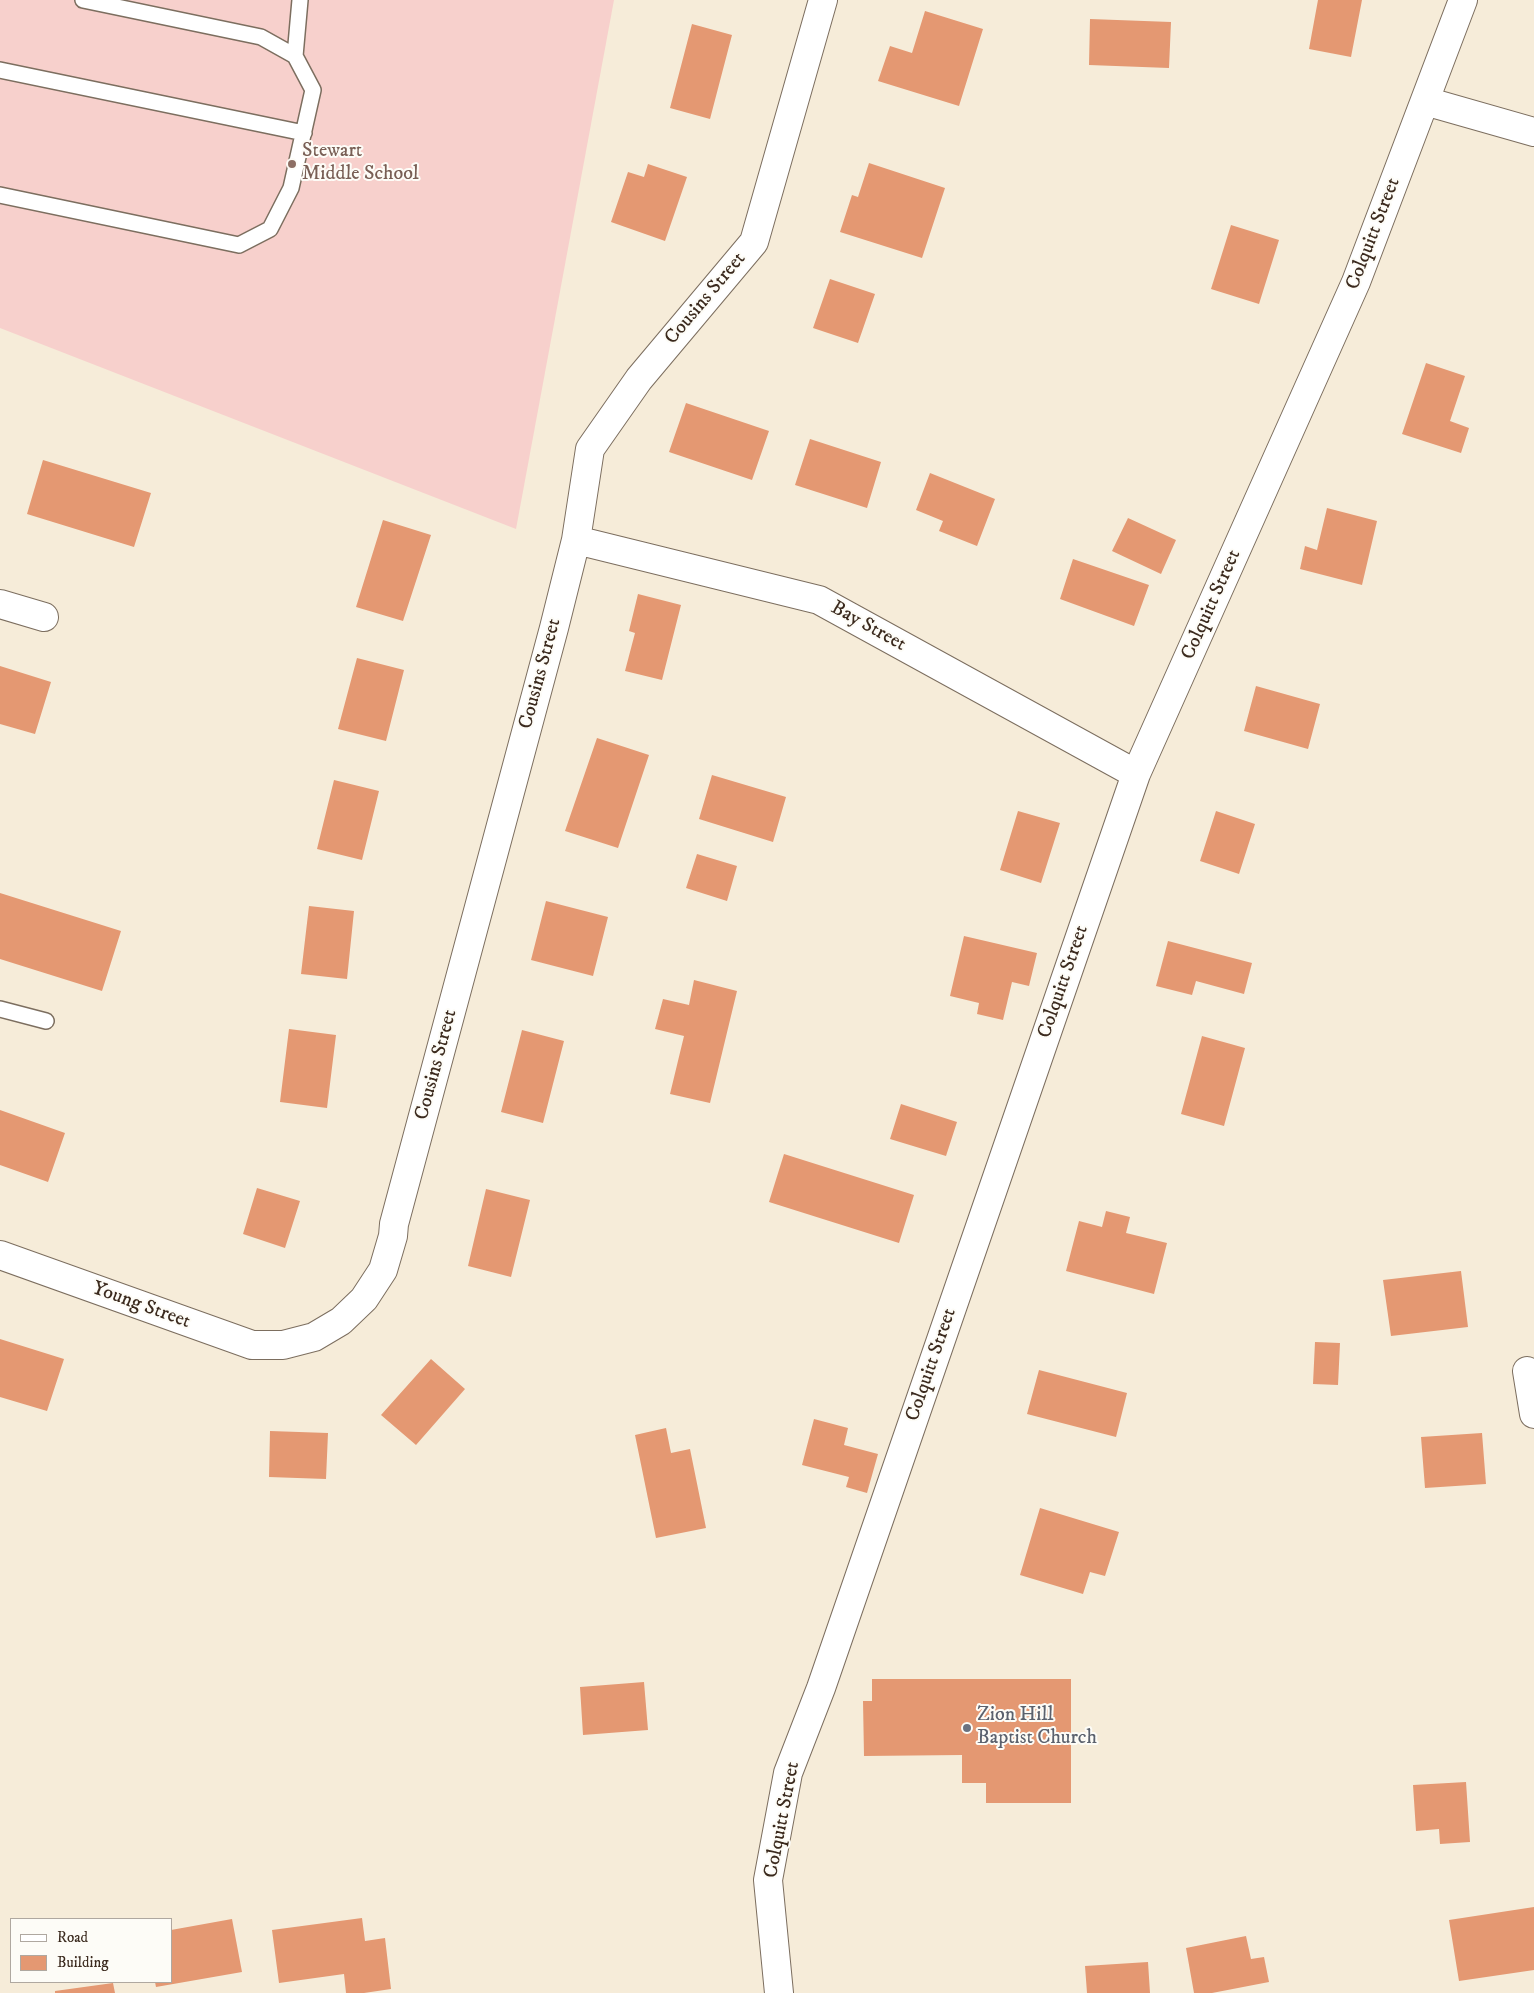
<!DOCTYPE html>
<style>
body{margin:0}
#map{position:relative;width:1534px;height:1993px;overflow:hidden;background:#f6ecd9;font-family:"IM FELL DW Pica",serif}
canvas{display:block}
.legend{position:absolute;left:10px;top:1918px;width:162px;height:65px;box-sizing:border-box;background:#fdfcf7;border:1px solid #afa8a0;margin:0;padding:6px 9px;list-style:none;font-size:15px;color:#3b2a1e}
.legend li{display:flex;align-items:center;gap:10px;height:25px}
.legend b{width:25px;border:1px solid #afa8a0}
</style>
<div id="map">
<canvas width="1534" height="1993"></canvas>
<ul class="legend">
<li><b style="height:6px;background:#fff"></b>Road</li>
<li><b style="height:14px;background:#e49872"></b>Building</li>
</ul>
</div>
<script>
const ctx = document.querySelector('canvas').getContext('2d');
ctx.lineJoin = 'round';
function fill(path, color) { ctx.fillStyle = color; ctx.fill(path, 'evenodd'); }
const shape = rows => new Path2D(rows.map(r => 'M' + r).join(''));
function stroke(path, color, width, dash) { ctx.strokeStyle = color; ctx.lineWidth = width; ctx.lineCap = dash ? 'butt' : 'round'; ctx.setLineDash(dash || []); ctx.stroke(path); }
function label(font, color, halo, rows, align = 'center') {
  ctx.font = font + ' "IM FELL DW Pica",serif'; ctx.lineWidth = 4; ctx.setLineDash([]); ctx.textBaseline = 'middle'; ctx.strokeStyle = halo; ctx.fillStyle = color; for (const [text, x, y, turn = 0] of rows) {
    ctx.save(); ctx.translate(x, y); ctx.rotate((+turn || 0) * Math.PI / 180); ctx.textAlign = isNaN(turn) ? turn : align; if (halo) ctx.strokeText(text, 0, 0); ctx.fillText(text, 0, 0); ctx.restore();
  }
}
const built = shape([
 [0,0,614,0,516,529,0,328]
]);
const building = shape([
 [1318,0,1362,0,1351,57,1309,49],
 [925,11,983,29,959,106,878,81,890,46,912,53],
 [1090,19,1171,22,1169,68,1089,65],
 [692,24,732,35,710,119,670,108],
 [869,163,945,188,922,258,840,232,852,195,858,197],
 [648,164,687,177,665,241,611,222,628,172,644,177],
 [1231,225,1279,240,1259,304,1211,289],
 [830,279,875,294,858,343,813,328],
 [1426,363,1465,376,1450,421,1469,428,1461,453,1402,434],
 [686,403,769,431,752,480,669,452],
 [810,439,881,462,867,508,795,485],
 [43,460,151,493,134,547,27,514],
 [930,473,995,499,977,546,939,531,943,521,916,510],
 [1327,508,1377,521,1362,585,1300,569,1305,546,1317,550],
 [1128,518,1176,540,1161,574,1112,551],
 [383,520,431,535,403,621,356,607],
 [1073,559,1149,585,1134,626,1060,599],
 [638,594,681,605,662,680,625,671,635,633,629,631],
 [357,658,404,670,386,741,338,729],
 [0,666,51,682,35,734,0,724],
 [1256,686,1320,704,1308,749,1244,731],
 [597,738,649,755,618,848,565,831],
 [712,775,786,797,773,842,699,819],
 [334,780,379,791,362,860,317,849],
 [1018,811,1060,823,1041,883,1000,870],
 [1216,811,1255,824,1239,874,1200,861],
 [697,854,737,866,727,901,686,888],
 [0,893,121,931,102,991,0,959],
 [546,901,608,917,593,976,531,960],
 [309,906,354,911,347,979,301,974],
 [964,936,1037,953,1029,986,1012,982,1003,1020,977,1014,979,1003,950,996],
 [1168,941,1252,963,1244,994,1196,981,1192,995,1156,986],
 [694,980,737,991,710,1103,670,1094,684,1036,655,1029,663,999,689,1005],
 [289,1029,336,1035,327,1108,280,1102],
 [522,1030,564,1041,543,1123,501,1112],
 [1202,1036,1245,1048,1224,1126,1181,1114],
 [901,1104,957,1122,946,1156,890,1139],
 [0,1110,65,1133,48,1182,0,1165],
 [784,1154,914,1195,899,1243,769,1202],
 [257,1188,300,1201,285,1248,243,1234],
 [486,1189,530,1200,511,1277,468,1266],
 [1106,1211,1130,1217,1126,1233,1167,1243,1154,1294,1066,1271,1079,1221,1102,1227],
 [1461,1271,1468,1327,1391,1336,1383,1280],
 [0,1339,64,1359,47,1411,0,1397],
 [1315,1342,1340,1343,1338,1385,1313,1384],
 [431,1359,465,1389,416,1445,381,1415],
 [1039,1370,1127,1393,1116,1437,1027,1414],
 [814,1419,848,1428,844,1445,878,1454,867,1493,846,1487,849,1477,802,1465],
 [666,1428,671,1453,690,1449,706,1528,656,1538,635,1435],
 [270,1431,328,1433,326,1479,269,1477],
 [1482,1433,1486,1484,1425,1488,1421,1437],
 [1040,1508,1119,1532,1105,1576,1090,1572,1083,1594,1020,1575],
 [872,1679,1071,1679,1071,1803,986,1803,986,1783,962,1783,962,1755,864,1756,863,1701,872,1701],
 [644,1682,648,1730,583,1735,580,1687],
 [1466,1782,1470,1842,1440,1844,1439,1829,1416,1831,1413,1785],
 [1534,1907,1534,1970,1459,1981,1449,1920],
 [362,1918,365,1941,385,1938,391,1989,364,1993,346,1993,344,1974,279,1983,272,1930],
 [232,1919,242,1972,156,1987,155,1982,171,1982,171,1930],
 [1246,1936,1251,1959,1264,1957,1269,1982,1212,1993,1194,1993,1186,1948],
 [1148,1962,1150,1993,1087,1993,1085,1966],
 [113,1983,115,1993,55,1993,55,1991]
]);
const lane = shape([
 [295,56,300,0],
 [0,70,304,133],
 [0,195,239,245,270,229,291,188,313,90,295,56,261,37,83,0],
 [0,1009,46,1021]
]);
const street = shape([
 [1425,101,1534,132],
 [576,540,819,600,1136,774],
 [0,604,44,617],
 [0,1255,252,1345,283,1345,314,1337,341,1321,364,1299,383,1270,393,1236,394,1224,554,628,576,540,590,449,639,379,754,242,823,0],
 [1527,1371,1534,1414],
 [779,1993,768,1880,788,1773,821,1688,1136,774,1356,282,1463,0]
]);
const markers = [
 [292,164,5,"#8d6e63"],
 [967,1728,5,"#6b7280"]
];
const educationNames = [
 ["Stewart",302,152],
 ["Middle School",302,175]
];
const streetNames = [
 ["Colquitt Street",1374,234,-69],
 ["Cousins Street",706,299,-50],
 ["Colquitt Street",1212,605,-66],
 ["Bay Street",868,627,29],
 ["Cousins Street",541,674,-75],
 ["Colquitt Street",1064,982,-71],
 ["Cousins Street",437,1065,-75],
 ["Young Street",141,1306,20],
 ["Colquitt Street",932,1365,-71],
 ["Colquitt Street",783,1820,-79]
];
const worshipNames = [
 ["Zion Hill",977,1716],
 ["Baptist Church",977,1739]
];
fill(built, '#f7d0cc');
fill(building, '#e49872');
stroke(lane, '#7c6e5f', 18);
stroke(street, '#7c6e5f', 30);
stroke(lane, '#fff', 15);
stroke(street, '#fff', 28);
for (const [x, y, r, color] of markers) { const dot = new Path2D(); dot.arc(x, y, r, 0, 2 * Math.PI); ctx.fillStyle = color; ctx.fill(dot); stroke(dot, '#fdfcf7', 2); }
label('20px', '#785e54', '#fdfcf7', educationNames, 'left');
label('20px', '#3b2a1e', '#fdfcf7', streetNames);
label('20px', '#5b616d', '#fdfcf7', worshipNames, 'left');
</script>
